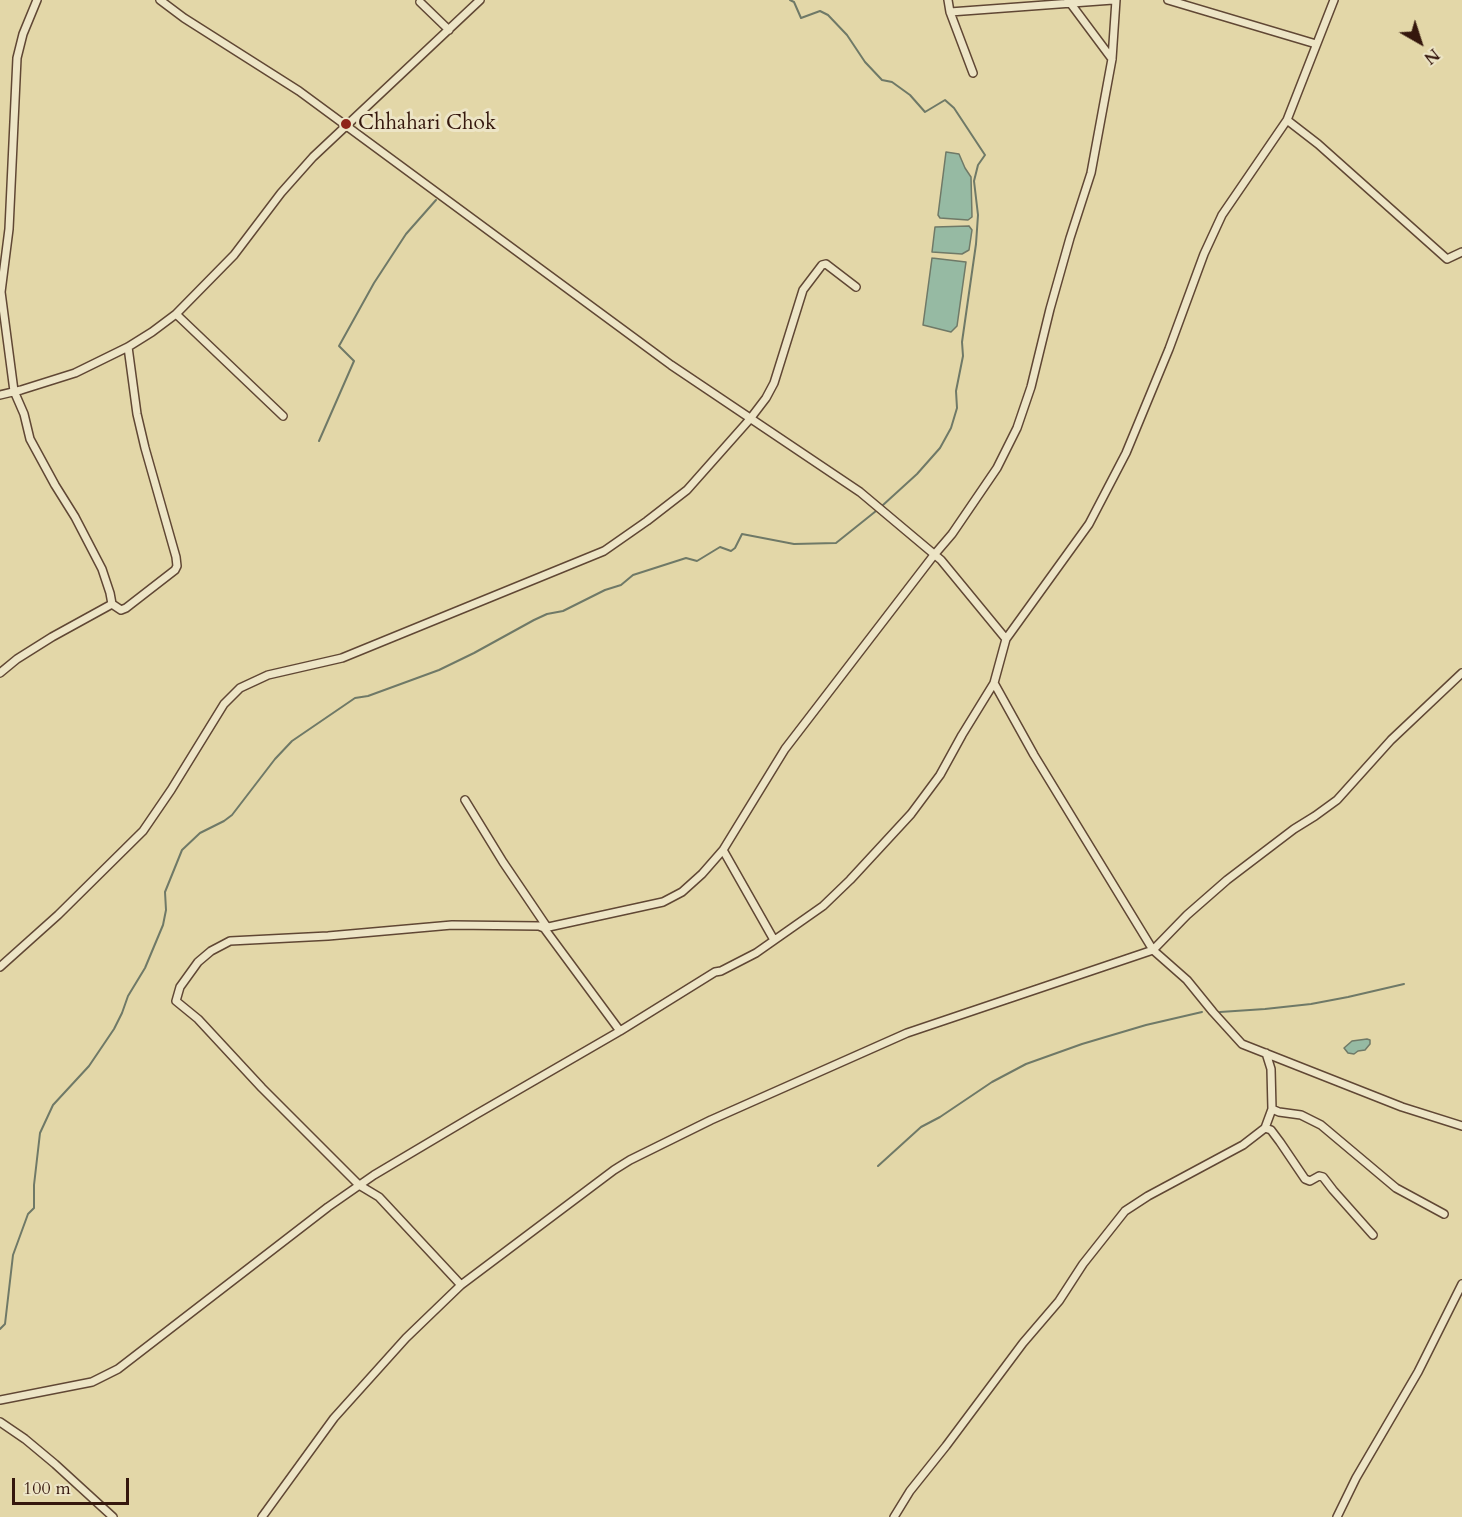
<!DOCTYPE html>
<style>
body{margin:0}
#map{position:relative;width:1462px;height:1517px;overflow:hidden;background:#e3d7a8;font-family:Cardo,serif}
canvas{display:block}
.north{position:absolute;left:1390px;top:12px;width:60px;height:60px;-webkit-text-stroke:4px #ede5c6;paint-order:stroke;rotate:141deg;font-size:16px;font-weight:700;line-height:24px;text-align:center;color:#35170d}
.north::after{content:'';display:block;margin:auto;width:21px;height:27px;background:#35170d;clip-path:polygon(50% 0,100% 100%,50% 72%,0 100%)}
.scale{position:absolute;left:12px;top:1478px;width:117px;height:27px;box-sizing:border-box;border:3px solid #35170d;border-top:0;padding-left:8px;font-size:18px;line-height:21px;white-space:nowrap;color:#35170d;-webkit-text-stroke:4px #ede5c6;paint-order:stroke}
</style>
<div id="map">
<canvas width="1462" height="1517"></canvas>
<div class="north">N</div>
<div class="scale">100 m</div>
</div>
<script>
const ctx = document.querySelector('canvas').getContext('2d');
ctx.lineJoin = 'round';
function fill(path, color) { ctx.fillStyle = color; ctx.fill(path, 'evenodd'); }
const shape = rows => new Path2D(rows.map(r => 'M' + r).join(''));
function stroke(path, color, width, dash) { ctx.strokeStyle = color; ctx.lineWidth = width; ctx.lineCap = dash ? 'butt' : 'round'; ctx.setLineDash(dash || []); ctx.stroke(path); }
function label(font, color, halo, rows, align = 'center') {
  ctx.font = font + ' Cardo,serif'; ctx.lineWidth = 6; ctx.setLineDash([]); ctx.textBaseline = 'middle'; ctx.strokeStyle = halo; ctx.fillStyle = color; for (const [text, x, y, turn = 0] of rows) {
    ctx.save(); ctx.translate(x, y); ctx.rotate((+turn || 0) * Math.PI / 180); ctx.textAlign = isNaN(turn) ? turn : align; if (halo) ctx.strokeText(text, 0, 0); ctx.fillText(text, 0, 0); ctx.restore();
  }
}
const water = shape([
 [946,152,959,154,965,168,971,177,972,217,968,220,940,218,938,215,946,152],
 [969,226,972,230,969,250,962,254,932,252,935,227,969,226],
 [932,258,966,262,957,326,951,332,923,325,932,258],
 [1367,1039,1370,1040,1370,1044,1365,1050,1358,1051,1354,1054,1348,1053,1344,1048,1352,1041,1367,1039]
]);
const stream = shape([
 [790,0,794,2,801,18,820,11,828,15,847,35,865,62,882,80,892,82,910,95,925,112,945,100,954,108,985,155,978,165,974,181,978,215,976,244,962,342,963,356,956,391,957,408,951,428,940,448,917,474,883,505],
 [319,441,354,361,339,346,374,283,406,234,436,200],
 [1220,1012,1265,1009,1311,1004,1348,997,1404,984],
 [878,1166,921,1127,940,1117,992,1082,1026,1064,1082,1044,1146,1025,1202,1012],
 [0,1329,5,1324,13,1255,28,1214,34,1208,34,1185,40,1133,53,1105,89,1066,114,1029,122,1013,128,996,145,968,163,925,166,910,165,892,182,850,200,833,224,821,232,815,275,759,292,741,355,698,368,696,439,670,474,653,534,620,547,614,563,611,605,590,621,585,633,575,686,558,697,561,720,547,731,551,735,548,742,534,794,544,836,543,876,511]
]);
const street = shape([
 [160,0,184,18,299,91,671,365,860,492,941,560,1006,639,994,683,1034,755,1153,950,1187,980,1213,1012,1242,1044,1402,1107,1462,1126],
 [948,0,950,12,973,73],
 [1068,0,1112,59],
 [1168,0,1316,44],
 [420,2,449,30],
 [950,12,1113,0],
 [1287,120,1318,144,1447,259,1462,252],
 [176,314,283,416],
 [0,395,21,390,75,373,128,347,152,332,176,314,234,255,281,193,313,157,480,0],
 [112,604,121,610,126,608,175,570,177,566,176,557,145,448,137,414,128,347],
 [1006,639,1089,524,1126,453,1169,349,1204,254,1222,215,1287,120,1334,0],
 [0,673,17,659,52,637,112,604,110,593,102,569,75,517,55,485,30,439,24,414,14,391,1,292,9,229,17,58,23,34,37,0],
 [465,800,503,862,547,927],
 [723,850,774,940],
 [544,928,663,902,682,892,702,874,723,850,785,749,934,555,952,534,997,468,1017,428,1031,387,1050,309,1070,238,1091,173,1112,59,1116,0],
 [0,967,58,915,143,831,171,790,224,704,240,688,268,675,342,658,604,551,647,521,687,490,750,419,766,398,774,383,803,290,822,265,826,264,856,287],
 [1272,1109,1279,1112,1301,1115,1321,1125,1396,1188,1444,1214],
 [1265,1128,1271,1130,1280,1142,1305,1179,1310,1181,1319,1176,1323,1177,1333,1190,1373,1235],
 [461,1285,379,1197,359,1185,262,1088,198,1019,176,1001,180,987,198,962,211,951,230,941,328,936,452,925,539,926,544,928,620,1031],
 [0,1400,92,1382,118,1369,328,1207,374,1175,475,1115,620,1031,715,972,721,971,756,953,823,906,850,880,911,814,940,775,962,735,994,683],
 [0,1422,25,1439,55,1464,113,1517],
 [262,1517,334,1418,406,1338,461,1285,614,1170,630,1160,711,1120,907,1033,1153,950,1187,915,1227,880,1294,829,1315,816,1337,800,1391,740,1462,673],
 [894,1517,910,1491,946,1446,1023,1343,1059,1301,1083,1264,1125,1211,1148,1196,1243,1145,1265,1128,1272,1109,1271,1069,1266,1053],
 [1337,1517,1356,1478,1418,1372,1462,1284]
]);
const markers = [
 [346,124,6,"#8f2418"]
];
const poiNames = [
 ["Chhahari Chok",358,124]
];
fill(water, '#96baa3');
stroke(water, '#6f7967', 1.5);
stroke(stream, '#6f7967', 2);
stroke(street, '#604734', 10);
stroke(street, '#ede5c6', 7);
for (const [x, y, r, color] of markers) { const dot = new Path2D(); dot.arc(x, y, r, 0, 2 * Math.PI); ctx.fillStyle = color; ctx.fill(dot); stroke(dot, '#ede5c6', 2); }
label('21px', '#35170d', '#ede5c6', poiNames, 'left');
</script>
